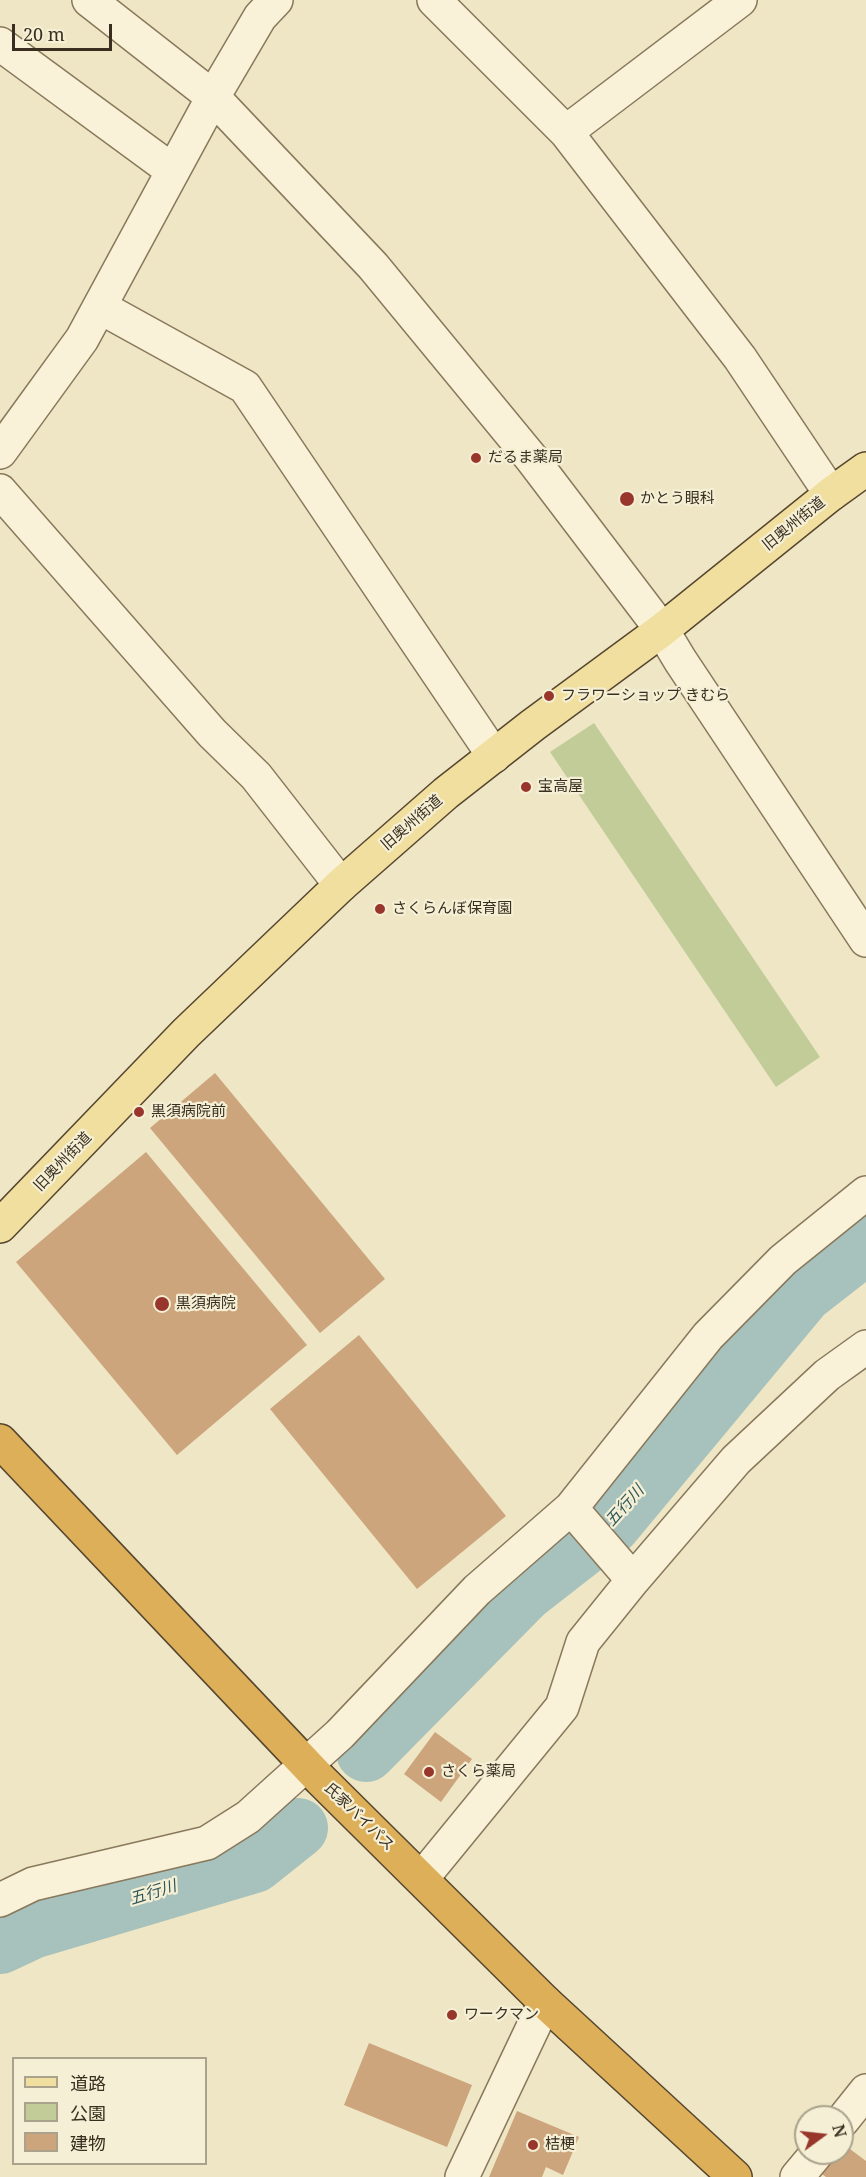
<!DOCTYPE html>
<meta charset="utf-8">
<style>
body{margin:0}
#map{position:relative;width:866px;height:2177px;overflow:hidden;background:#eee6c5;font-family:"Noto Serif","Noto Sans JP",serif}
canvas{display:block}
.legend{position:absolute;left:12px;top:2057px;width:195px;height:108px;box-sizing:border-box;background:#f5efd5;border:2px solid #aaa28c;margin:0;padding:8px 10px;list-style:none;font-size:18px;color:#392e1f}
.legend li{display:flex;align-items:center;gap:12px;height:30px}
.legend b{width:30px;border:2px solid #aaa28c}
.north{position:absolute;left:794px;top:2105px;width:60px;height:60px;box-sizing:border-box;background:#f5efd5;border:2px solid #aaa28c;border-radius:50%;rotate:75deg;font-size:16px;font-weight:700;line-height:24px;text-align:center;color:#392e1f}
.north::after{content:'';display:block;margin:auto;width:21px;height:27px;background:#98362c;clip-path:polygon(50% 0,100% 100%,50% 72%,0 100%)}
.scale{position:absolute;left:12px;top:24px;width:100px;height:27px;box-sizing:border-box;border:3px solid #392e1f;border-top:0;padding-left:8px;font-size:18px;line-height:21px;white-space:nowrap;color:#392e1f;-webkit-text-stroke:4px #f5efd5;paint-order:stroke}
</style>
<div id="map">
<canvas width="866" height="2177"></canvas>
<ul class="legend">
<li><b style="height:8px;background:#f0df9e"></b>道路</li>
<li><b style="height:16px;background:#c1cc99"></b>公園</li>
<li><b style="height:16px;background:#cca57c"></b>建物</li>
</ul>
<div class="north">N</div>
<div class="scale">20 m</div>
</div>
<script>
const ctx = document.querySelector('canvas').getContext('2d');
ctx.lineJoin = 'round';
function fill(path, color) { ctx.fillStyle = color; ctx.fill(path, 'evenodd'); }
const shape = rows => new Path2D(rows.map(r => 'M' + r).join(''));
function stroke(path, color, width, dash) { ctx.strokeStyle = color; ctx.lineWidth = width; ctx.lineCap = dash ? 'butt' : 'round'; ctx.setLineDash(dash || []); ctx.stroke(path); }
function label(font, color, halo, rows, align = 'center') {
  ctx.font = font + ' "Noto Serif","Noto Sans JP",serif'; ctx.lineWidth = 4.5; ctx.setLineDash([]); ctx.textBaseline = 'middle'; ctx.strokeStyle = halo; ctx.fillStyle = color; for (const [text, x, y, turn = 0] of rows) {
    ctx.save(); ctx.translate(x, y); ctx.rotate((+turn || 0) * Math.PI / 180); ctx.textAlign = isNaN(turn) ? turn : align; if (halo) ctx.strokeText(text, 0, 0); ctx.fillText(text, 0, 0); ctx.restore();
  }
}
const green = shape([
 [594,723,820,1057,776,1087,550,752]
]);
const river = shape([
 [366,1752,525,1591,611,1524,803,1293,866,1244],
 [0,1944,32,1929,254,1863,298,1828]
]);
const building = shape([
 [215,1073,385,1279,320,1333,150,1128],
 [146,1152,307,1345,177,1455,16,1262],
 [359,1335,506,1516,417,1589,270,1409],
 [435,1732,472,1759,441,1802,404,1774],
 [369,2043,472,2085,447,2147,344,2105],
 [517,2111,579,2137,563,2175,546,2167,542,2177,489,2177],
 [842,2143,866,2161,866,2177,826,2177,815,2169,827,2153,842,2153]
]);
const minor = shape([
 [89,0,213,97,373,266,532,459,662,630,680,660,866,940],
 [434,0,566,132,740,358,831,494],
 [0,44,173,171],
 [566,132,740,0],
 [100,307,245,387,494,756],
 [0,452,82,339,213,97,260,17,276,0],
 [0,491,212,733,256,776,341,885],
 [571,1508,633,1580],
 [422,1878,562,1707,583,1642,633,1580,736,1460,827,1375,866,1347],
 [0,1900,33,1884,207,1843,248,1817,340,1734,477,1590,571,1508,708,1336,783,1260,866,1193],
 [842,2121,866,2091],
 [462,2177,545,2002],
 [797,2177,817,2153]
]);
const major = shape([
 [0,1226,186,1033,341,885,446,793,533,725,662,630,831,494,866,469]
]);
const highway = shape([
 [0,1441,320,1779,545,2002,735,2177]
]);
const markers = [
 [476,458,6,"#98362c"],
 [627,499,8,"#98362c"],
 [549,696,6,"#98362c"],
 [526,787,6,"#98362c"],
 [380,909,6,"#98362c"],
 [139,1112,6,"#98362c"],
 [162,1304,8,"#98362c"],
 [429,1772,6,"#98362c"],
 [452,2015,6,"#98362c"],
 [533,2145,6,"#98362c"]
];
const poiNames = [
 ["だるま薬局",488,458],
 ["かとう眼科",640,499],
 ["フラワーショップ きむら",561,696],
 ["宝高屋",538,787],
 ["さくらんぼ保育園",392,909],
 ["黒須病院前",151,1112],
 ["黒須病院",176,1304],
 ["さくら薬局",441,1772],
 ["ワークマン",464,2015],
 ["桔梗",545,2145]
];
const streetNames = [
 ["旧奥州街道",794,524,-39],
 ["旧奥州街道",412,823,-41],
 ["旧奥州街道",63,1162,-46],
 ["氏家バイパス",359,1817,44]
];
const waterNames = [
 ["五行川",625,1506,-48],
 ["五行川",153,1893,-17]
];
fill(green, '#c1cc99');
stroke(river, '#a7c1bc', 60);
fill(building, '#cca57c');
stroke(minor, '#89785b', 36);
stroke(major, '#57462f', 36);
stroke(highway, '#57462f', 36);
stroke(minor, '#f9f2d9', 33);
stroke(major, '#f0df9e', 33);
stroke(highway, '#dcaf58', 33);
for (const [x, y, r, color] of markers) { const dot = new Path2D(); dot.arc(x, y, r, 0, 2 * Math.PI); ctx.fillStyle = color; ctx.fill(dot); stroke(dot, '#f5efd5', 2); }
label('15px', '#392e1f', '#f5efd5', poiNames, 'left');
label('15px', '#392e1f', '#f5efd5', streetNames);
label('italic 16px', '#2f5759', '#f5efd5', waterNames);
</script>
